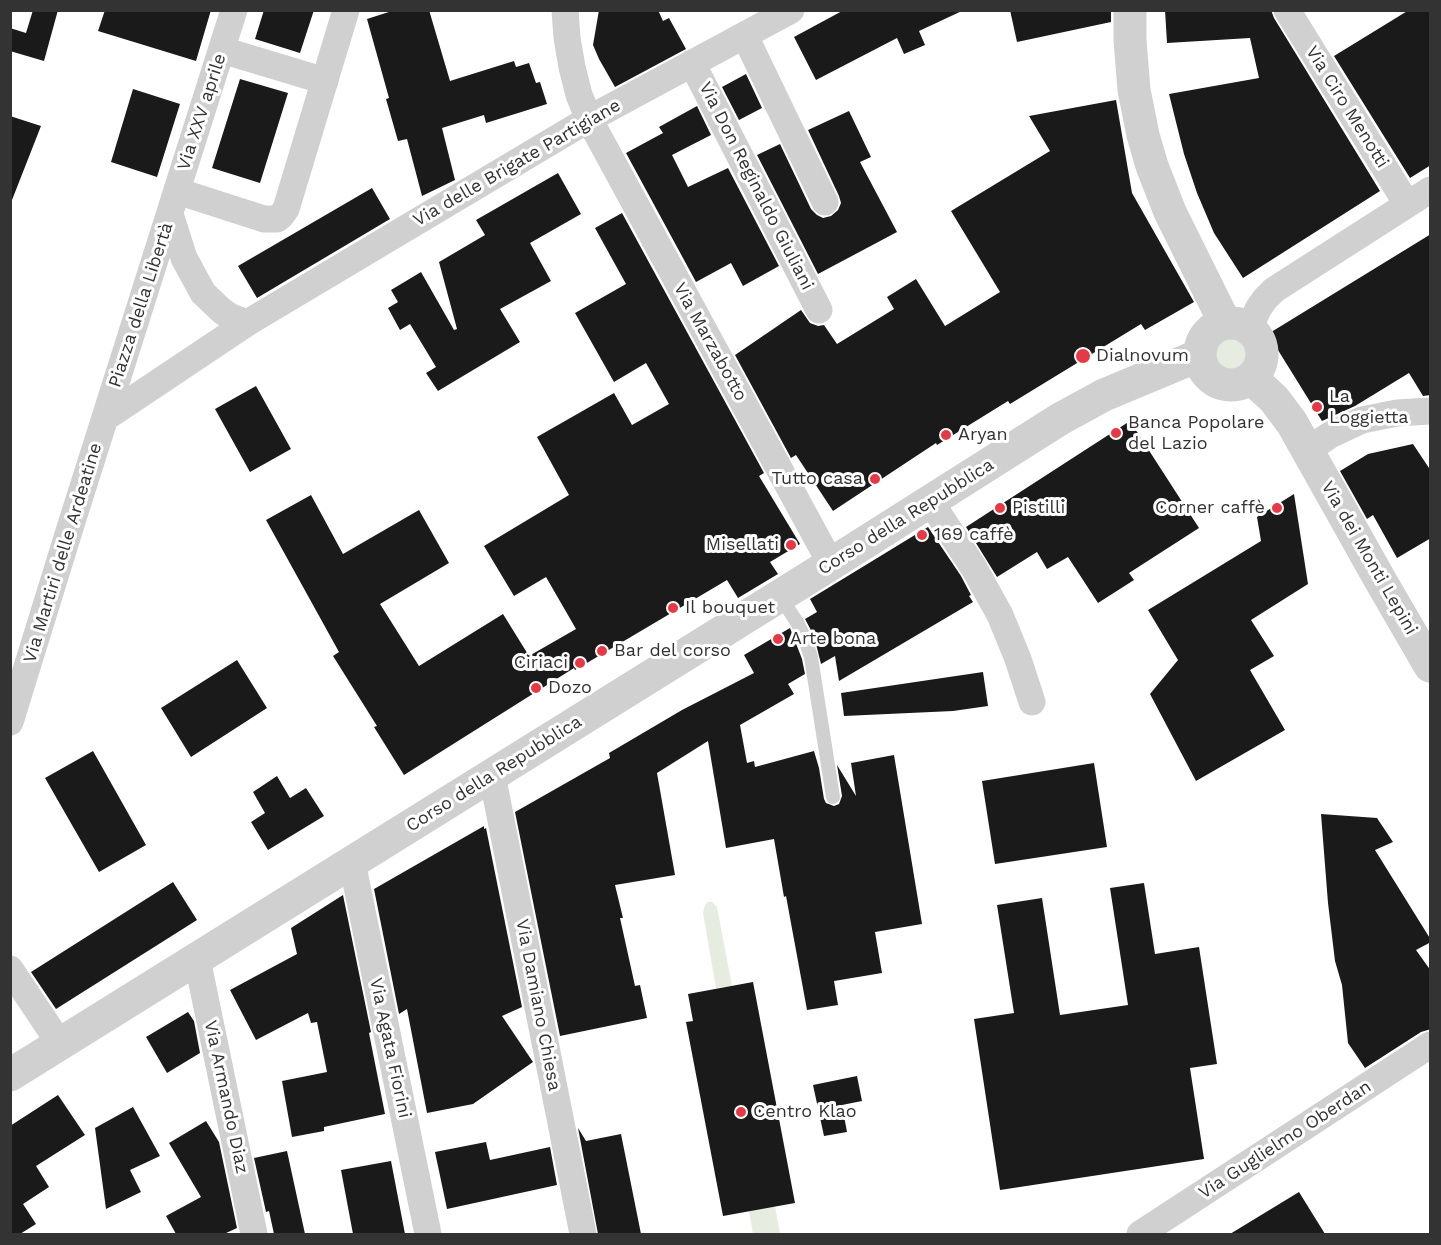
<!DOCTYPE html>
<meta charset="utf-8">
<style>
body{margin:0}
#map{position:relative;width:1441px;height:1245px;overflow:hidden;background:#fff;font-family:"Work Sans",sans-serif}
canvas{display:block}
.frame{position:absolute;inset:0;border:12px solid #333;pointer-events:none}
</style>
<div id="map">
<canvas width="1441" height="1245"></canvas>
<div class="frame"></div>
</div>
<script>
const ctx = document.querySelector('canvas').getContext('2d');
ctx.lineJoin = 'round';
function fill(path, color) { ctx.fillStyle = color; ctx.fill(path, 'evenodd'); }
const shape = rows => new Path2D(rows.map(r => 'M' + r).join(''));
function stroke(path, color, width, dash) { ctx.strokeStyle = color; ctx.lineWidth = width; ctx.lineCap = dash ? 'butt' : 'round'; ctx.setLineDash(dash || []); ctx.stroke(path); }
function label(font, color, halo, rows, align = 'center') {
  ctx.font = font + ' "Work Sans",sans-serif'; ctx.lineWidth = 6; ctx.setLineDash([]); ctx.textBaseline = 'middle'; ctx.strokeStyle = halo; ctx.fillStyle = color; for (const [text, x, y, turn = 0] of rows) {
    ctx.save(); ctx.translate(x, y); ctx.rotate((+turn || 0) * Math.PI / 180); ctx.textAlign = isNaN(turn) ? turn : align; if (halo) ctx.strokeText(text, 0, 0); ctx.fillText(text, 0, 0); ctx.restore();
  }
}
const green = shape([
 '1216 354a16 16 0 1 1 32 0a16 16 0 1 1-32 0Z',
 [708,902,712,902,717,907,732,986,716,988,703,913,705,905],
 [775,1206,780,1234,753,1234,749,1211]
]);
const building = shape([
 [33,10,58,10,44,61,10,51,10,28,26,33],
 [105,10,211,10,196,61,98,31],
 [264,10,314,10,300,53,255,39],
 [395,10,429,10,450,81,514,61,516,67,529,63,536,83,540,82,547,104,486,123,484,115,442,128,455,180,422,196,407,139,398,141,386,99,389,98,367,19],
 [599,10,658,10,663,21,669,18,686,49,615,87,599,59,593,45],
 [844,10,964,10,919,31,925,45,904,54,897,38,816,80,794,37],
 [1010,10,1111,10,1111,22,1017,42],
 [1165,10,1271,10,1274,18,1380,191,1243,278,1214,233,1197,193,1184,154,1169,94,1259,78,1250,38,1167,43],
 [1409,10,1431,10,1431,165,1410,178,1334,56],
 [746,74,762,108,739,120,722,87],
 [240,79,288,93,260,183,212,168],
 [133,89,180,104,157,177,111,162],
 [1116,100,1132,193,1194,302,1145,330,1141,324,1010,404,1008,401,937,445,936,443,833,511,796,455,791,458,735,355,801,310,810,323,818,326,824,325,837,344,894,309,887,297,916,279,945,326,1000,292,951,211,1050,151,1029,116],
 [697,106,711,135,672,155,688,187,728,168,779,266,743,286,731,263,696,282,626,153,663,133,659,127],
 [849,111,871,157,860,162,897,232,818,274,757,155,780,144,811,209,817,215,823,218,831,216,838,210,841,203,839,196,808,130],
 [10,116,41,126,12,200,10,200],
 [558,173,581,214,530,243,551,281,500,309,520,342,438,391,426,373,436,367,410,324,400,330,388,308,398,302,391,290,421,272,454,330,457,329,439,262,485,235,476,220],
 [372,188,390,219,257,298,238,266],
 [622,213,764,473,759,476,800,544,770,562,778,574,738,598,727,580,575,670,574,668,404,775,374,727,377,726,333,656,339,652,266,520,311,495,343,554,419,510,449,563,380,604,419,666,503,614,529,656,576,629,546,577,514,596,484,546,569,495,537,437,614,393,632,425,669,404,646,363,614,382,575,313,626,284,595,228],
 [1431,234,1431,395,1423,396,1409,373,1355,406,1322,421,1268,334],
 [256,386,291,449,250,472,215,409],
 [1130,421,1199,528,1129,573,1134,580,1098,603,1068,557,1047,569,1037,552,997,577,966,527],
 [1413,444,1431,471,1431,538,1397,558,1373,515,1367,519,1340,471,1368,454],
 [1294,494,1308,584,1251,620,1274,656,1250,670,1285,730,1196,781,1150,694,1178,660,1148,610,1261,541,1257,517],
 [928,527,961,576,971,595,969,596,973,602,839,681,835,656,821,664,814,636,805,619,817,612,810,599],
 [790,628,802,659,805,674,788,684,794,694,740,725,747,763,754,761,755,767,814,751,819,768,824,799,826,803,834,806,839,804,842,796,837,765,856,796,851,763,894,755,922,924,875,932,882,973,834,981,838,1005,807,1010,786,896,784,897,774,839,726,848,708,741,657,773,675,875,615,885,623,918,620,918,635,986,640,985,647,1018,560,1036,515,812,610,758,609,753,682,710,754,673,744,655],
 [237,660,267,708,191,757,161,708],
 [983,672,988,706,953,711,844,716,841,693],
 [93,751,146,845,99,872,45,778],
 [1094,763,1107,847,995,864,982,781],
 [277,776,290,798,306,788,324,816,268,850,251,822,265,813,253,792],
 [1321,814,1377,818,1393,842,1375,850,1431,940,1431,942,1416,950,1431,971,1431,1029,1421,1032,1365,1068,1348,1043,1342,985,1335,961,1328,903],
 [484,826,484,829,486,828,522,1007,502,1016,533,1062,473,1104,427,1113,407,1009,399,1014,374,889],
 [173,882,197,920,56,1009,31,972],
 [1144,883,1155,954,1199,947,1217,1064,1190,1068,1204,1159,1000,1190,974,1019,1014,1013,997,905,1042,898,1060,1015,1128,1005,1110,888],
 [343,895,371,1032,369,1033,385,1114,324,1127,324,1131,292,1137,282,1081,327,1072,317,1022,311,1023,308,1013,256,1040,230,990,297,954,291,928],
 [753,982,795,1203,723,1216,686,1022,693,1021,688,994],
 [188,1012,194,1021,200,1053,167,1073,146,1037],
 [857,1076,862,1101,842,1105,847,1132,824,1136,813,1085],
 [58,1095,85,1135,36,1166,49,1187,23,1204,36,1224,20,1234,10,1234,10,1126],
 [133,1107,160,1156,130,1170,141,1192,106,1209,95,1128],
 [206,1121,219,1142,237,1228,224,1234,176,1234,166,1216,201,1197,169,1143],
 [578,1128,586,1141,621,1134,641,1234,598,1234],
 [486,1142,490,1160,550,1147,557,1185,447,1209,435,1152],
 [287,1151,305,1234,274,1234,269,1211,266,1212,254,1158],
 [391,1161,405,1234,353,1234,341,1170],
 [1299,1192,1325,1234,1230,1234]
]);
const service = shape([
 [780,596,798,624,805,639,811,657,833,797]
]);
const minor = shape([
 [565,10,567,38,572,67,579,95,589,119,831,564],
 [1287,10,1407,204],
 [745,36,825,202],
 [222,50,325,81],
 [692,63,819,310],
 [177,191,264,219,277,219,281,216,286,209,346,10],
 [170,214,184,258,203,293,222,311,231,317,247,323],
 [1250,328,1258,309,1265,299,1274,290,1430,190],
 [105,418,247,323,589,119,791,10],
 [1308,450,1330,435,1362,420,1397,413,1430,411],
 [930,501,974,568,1000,615,1018,659,1032,702],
 [10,722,70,528,234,10],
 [492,775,583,1234],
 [352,862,428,1234],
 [197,959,254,1234],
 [10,969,60,1044],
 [1140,1234,1430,1045]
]);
const tertiary = shape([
 [1130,10,1130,40,1134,90,1143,135,1152,166,1170,212,1225,323],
 '1200 354a31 31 0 1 1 62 0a31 31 0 1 1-62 0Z',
 [1251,378,1274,399,1292,423,1379,578,1430,666],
 [10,1075,831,564,1060,419,1104,395,1200,355]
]);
const markers = [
 [1083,356,8,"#e63946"],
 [1317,407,6,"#e63946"],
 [1116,433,6,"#e63946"],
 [946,435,6,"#e63946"],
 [875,479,6,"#e63946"],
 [1000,508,6,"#e63946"],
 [1277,508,6,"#e63946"],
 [922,535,6,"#e63946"],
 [791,545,6,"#e63946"],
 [673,608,6,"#e63946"],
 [778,639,6,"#e63946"],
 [602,651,6,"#e63946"],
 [580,663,6,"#e63946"],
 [536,688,6,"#e63946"],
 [741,1112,6,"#e63946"]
];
const streetNames = [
 ["Via Ciro Menotti",1347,107,58],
 ["Via XXV aprile",202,112,-72],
 ["Via delle Brigate Partigiane",517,163,-30],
 ["Via Don Reginaldo Giuliani",756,186,63],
 ["Piazza della Libertà",141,305,-72],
 ["Via Marzabotto",710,342,61],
 ["Corso della Repubblica",906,517,-32],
 ["Via Martiri delle Ardeatine",63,553,-73],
 ["Via dei Monti Lepini",1369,558,60],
 ["Corso della Repubblica",494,774,-32],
 ["Via Damiano Chiesa",538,1005,79],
 ["Via Agata Fiorini",390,1048,78],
 ["Via Armando Diaz",226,1097,78],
 ["Via Guglielmo Oberdan",1285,1140,-33]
];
const poiNames = [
 ["Dialnovum",1096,356],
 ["La",1329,397],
 ["Loggietta",1329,418],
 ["Banca Popolare",1128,423],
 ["del Lazio",1128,444],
 ["Aryan",958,435],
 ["Tutto casa",863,479,"right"],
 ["Pistilli",1012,508],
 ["Corner caffè",1265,508,"right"],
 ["169 caffè",934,535],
 ["Misellati",779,545,"right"],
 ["Il bouquet",685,608],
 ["Arte bona",790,639],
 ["Bar del corso",614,651],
 ["Ciriaci",568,663,"right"],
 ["Dozo",548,688],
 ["Centro Klao",753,1112]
];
fill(green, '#e6ecdf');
fill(building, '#1a1a1a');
stroke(service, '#d0d0d0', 14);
stroke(minor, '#d0d0d0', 27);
stroke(tertiary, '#d0d0d0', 33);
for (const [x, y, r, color] of markers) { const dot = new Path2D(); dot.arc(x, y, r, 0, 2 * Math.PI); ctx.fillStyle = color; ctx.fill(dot); stroke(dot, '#fff', 2); }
label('18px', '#333', '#fff', streetNames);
label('18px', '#333', '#fff', poiNames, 'left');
</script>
